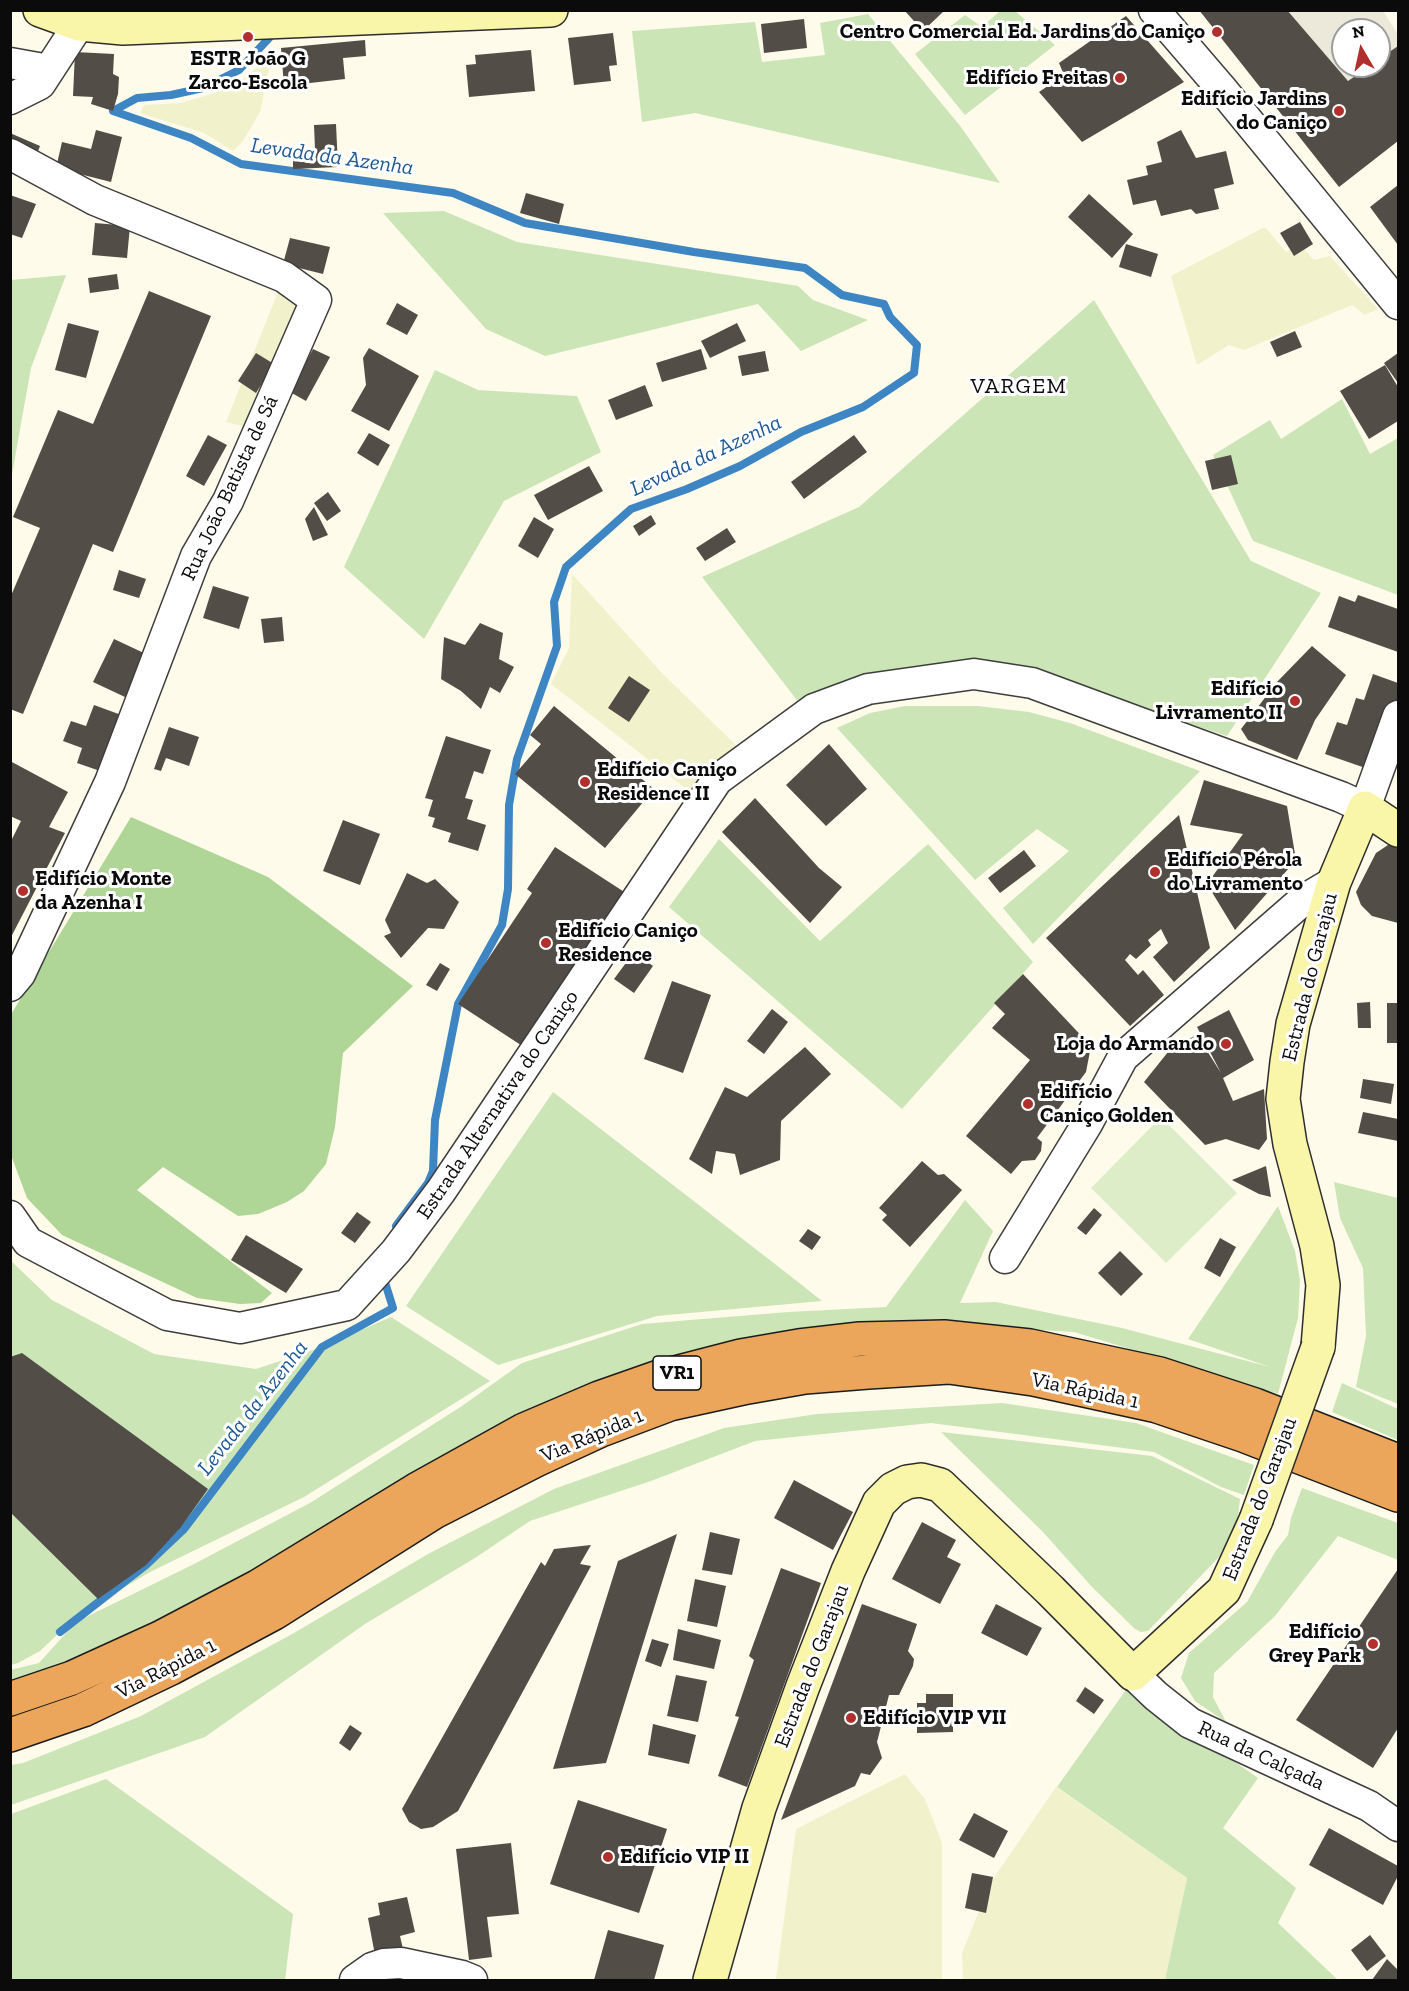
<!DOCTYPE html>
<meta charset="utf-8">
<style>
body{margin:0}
#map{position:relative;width:1409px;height:1991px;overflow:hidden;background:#fefbea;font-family:"Zilla Slab",serif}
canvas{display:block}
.frame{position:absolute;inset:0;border:12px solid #0b0b0b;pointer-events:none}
.north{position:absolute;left:1331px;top:18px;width:60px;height:60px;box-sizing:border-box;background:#fff;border:2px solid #9d9d9d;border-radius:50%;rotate:351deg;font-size:16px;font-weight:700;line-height:24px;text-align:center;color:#0b0b0b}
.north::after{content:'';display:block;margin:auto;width:21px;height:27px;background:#b12f2d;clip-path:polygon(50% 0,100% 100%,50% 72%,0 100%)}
</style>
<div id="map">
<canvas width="1409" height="1991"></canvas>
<div class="frame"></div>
<div class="north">N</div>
</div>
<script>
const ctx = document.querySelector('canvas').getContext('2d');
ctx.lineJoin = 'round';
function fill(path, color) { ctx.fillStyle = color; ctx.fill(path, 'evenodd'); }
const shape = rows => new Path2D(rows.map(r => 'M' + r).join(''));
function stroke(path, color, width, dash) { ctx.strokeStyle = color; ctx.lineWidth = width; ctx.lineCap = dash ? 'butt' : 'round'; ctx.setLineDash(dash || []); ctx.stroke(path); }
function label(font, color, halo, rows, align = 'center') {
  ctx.font = font + ' "Zilla Slab",serif'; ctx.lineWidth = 6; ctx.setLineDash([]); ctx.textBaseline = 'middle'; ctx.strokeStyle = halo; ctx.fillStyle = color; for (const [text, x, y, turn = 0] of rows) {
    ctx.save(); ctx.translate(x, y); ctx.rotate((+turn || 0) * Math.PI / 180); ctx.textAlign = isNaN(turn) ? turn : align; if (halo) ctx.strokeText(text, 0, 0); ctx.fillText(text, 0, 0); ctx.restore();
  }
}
const farmland = shape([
 [272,54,260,112,243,141,233,151,204,133,140,113,144,105,181,103,215,93,241,81],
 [1265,227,1286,252,1300,245,1314,260,1330,256,1378,309,1365,315,1352,305,1244,350,1229,345,1197,365,1171,276],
 [284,277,316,300,259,430,226,422],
 [572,574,663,674,742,751,694,795,551,684,569,648],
 [905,1774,925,1799,942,1843,942,1980,776,1980,796,1829],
 [1056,1787,1187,1878,1165,1980,963,1980,962,1953,991,1882]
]);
const green = shape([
 [1001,10,1015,11,1055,45,965,115,915,54,965,15,982,27],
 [868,14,961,127,1000,183,695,113,642,122,632,31,755,22,762,62,825,55,820,23],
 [444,211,517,242,798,286,813,300,868,320,801,351,758,304,545,356,486,329,383,213],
 [66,275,31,368,11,480,11,280],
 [1094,300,1251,561,1321,593,1227,736,1011,665,803,708,702,577,859,507],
 [435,370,478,390,577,396,601,452,504,501,424,639,344,567],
 [1342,399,1370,454,1398,438,1398,595,1253,541,1213,455,1270,420,1281,439],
 [905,706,978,706,1029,712,1070,723,1200,771,1033,944,1003,908,1069,851,1037,829,975,880,837,728,870,713],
 [719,839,820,941,928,844,1033,962,902,1109,669,907],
 [553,1092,793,1278,822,1301,657,1316,498,1365,406,1306],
 [1334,1182,1398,1198,1398,1404,1356,1387,1366,1336,1363,1268,1340,1218],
 [965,1200,993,1231,960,1303,996,1302,1122,1328,1270,1367,1188,1339,1278,1206,1295,1251,1300,1280,1298,1318,1278,1394,1074,1332,936,1324,837,1326,234,1589,37,1678,11,1684,10,1670,39,1663,76,1622,192,1565,310,1503,462,1406,522,1363,642,1324,788,1312,886,1307],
 [10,1260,52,1300,154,1354,256,1369,322,1347,391,1317,490,1381,304,1497,150,1572,78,1615,40,1651,18,1663,11,1665],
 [1342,1383,1398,1409,1398,1440,1332,1412],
 [1002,1403,1136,1423,1254,1465,1244,1495,1221,1487,1154,1452,931,1423,755,1441,651,1481,530,1521,475,1558,365,1624,205,1737,11,1805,11,1765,23,1763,141,1716,294,1633,428,1554,554,1489,724,1428,817,1414],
 [941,1432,1152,1456,1240,1499,1237,1525,1218,1558,1148,1631,1141,1632,1135,1629,1092,1587,1043,1532],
 [1302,1488,1398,1523,1398,1560,1338,1536,1275,1616,1214,1673,1213,1697,1226,1722,1195,1701,1181,1678,1189,1653,1247,1602,1275,1552,1288,1535,1291,1518],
 [1128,1687,1258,1778,1223,1828,1296,1888,1278,1923,1338,1980,1165,1980,1187,1878,1057,1787],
 [106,1779,293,1914,285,1980,11,1980,11,1814]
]);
const forest = shape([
 [131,817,268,877,413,986,343,1053,335,1127,326,1164,304,1191,287,1202,258,1214,238,1216,163,1167,137,1190,272,1293,261,1303,240,1304,197,1298,62,1235,27,1198,11,1155,10,1016]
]);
const pitch = shape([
 [1161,1117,1237,1193,1166,1263,1091,1188]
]);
const plaza = shape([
 [1287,11,1383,11,1398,34,1398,46,1379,59,1379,30,1343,30,1343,66,1369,66,1348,81]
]);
const stream = shape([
 [271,36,239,70,203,88,171,95,137,98,113,111,191,138,241,164,453,193,525,223,694,252,805,268,842,295,884,304,890,317,917,345,914,373,863,407,801,432,740,466,687,489,631,509,566,567,554,602,557,646,517,759,509,805,508,889,502,925,458,1004,435,1120,433,1171,428,1183,396,1226],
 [60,1632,146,1565,184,1529,322,1347,393,1308,383,1276]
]);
const building = shape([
 [904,10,945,10,923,31],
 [1199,10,1287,10,1348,81,1370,66,1379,66,1379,59,1398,46,1398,141,1339,187],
 [1126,16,1184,82,1082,142,1039,92,1064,75,1059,63],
 [804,19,807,48,764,53,761,24],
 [613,33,617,65,609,66,611,81,574,85,568,38],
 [365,40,366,56,343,58,345,79,284,86,281,48],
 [531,50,535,91,469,97,466,65,476,64,475,55],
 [75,52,114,54,113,74,119,77,118,94,113,111,91,104,93,97,73,96],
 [336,124,338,167,293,169,293,149,315,149,314,125],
 [96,130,122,137,111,182,56,168,62,142,91,149],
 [1181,130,1196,158,1226,151,1234,184,1214,189,1219,209,1196,214,1191,209,1161,216,1156,200,1133,205,1127,180,1148,175,1146,166,1162,162,1157,142],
 [10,133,40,146,34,162,10,152],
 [1398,185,1398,245,1370,207],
 [526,193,564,204,559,224,520,213],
 [1089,194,1133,234,1112,258,1068,217],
 [10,195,36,204,22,238,10,234],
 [1300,222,1313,244,1294,256,1280,233],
 [95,223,130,226,127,258,92,255],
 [290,238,330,247,323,274,283,264],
 [1126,244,1158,254,1151,277,1119,267],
 [117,274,119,289,90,293,88,278],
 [149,291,211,316,113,552,93,544,23,714,10,709,10,598,40,528,13,517,58,410,93,424],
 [397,303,418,315,407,335,386,324],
 [68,323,99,331,86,378,55,370],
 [737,323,746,341,710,358,701,341],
 [1295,331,1302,347,1277,357,1270,342],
 [369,348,419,376,389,431,351,411,366,385,363,358],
 [313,349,330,357,306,401,290,392],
 [701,349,707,369,662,382,656,363],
 [765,351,769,371,742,376,738,356],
 [256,353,274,364,256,393,238,381],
 [1398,353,1398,383,1384,363],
 [1385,365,1398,387,1398,421,1369,439,1340,391],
 [645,385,653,406,616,420,608,400],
 [369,433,390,445,378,466,357,453],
 [208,435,227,445,204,486,186,476],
 [854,435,867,452,804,499,791,482],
 [1231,455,1238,484,1212,490,1205,461],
 [589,466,603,491,548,520,534,495],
 [328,492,341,511,327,521,314,503],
 [314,507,328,535,313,541,305,519],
 [651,515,656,524,639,536,633,526],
 [534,517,554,529,538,558,518,546],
 [727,528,736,542,705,561,696,548],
 [119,570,146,579,139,598,113,590],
 [213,586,249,597,239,629,203,618],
 [1358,595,1398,609,1398,652,1328,627,1339,596,1355,602],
 [282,617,284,641,264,643,261,619],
 [480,623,503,633,499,659,514,667,500,693,490,687,481,709,461,691,441,679,444,637,465,645],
 [114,639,146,654,125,697,93,682],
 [1312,646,1346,675,1315,720,1297,760,1248,740,1241,729,1277,682],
 [1373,674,1398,683,1398,700,1374,771,1325,754,1337,722,1347,725,1356,698,1364,700],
 [629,676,650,690,629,722,608,708],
 [94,705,124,716,103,772,77,763,82,748,63,741,71,721,86,726],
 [554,706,654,789,605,848,515,774,541,744,530,735],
 [169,727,199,737,189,766,166,758,161,771,154,769],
 [446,736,491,750,483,774,474,771,465,798,473,800,467,819,486,825,478,851,448,842,451,833,432,827,435,818,428,816,433,800,425,798],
 [829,744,867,789,826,826,786,785],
 [10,761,68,792,49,827,65,833,10,939,10,843,21,821,10,816],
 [1204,780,1287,806,1296,860,1235,930,1207,884,1243,834,1190,825],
 [755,798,819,868,842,887,810,923,722,832],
 [1179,815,1210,948,1174,982,1153,957,1168,943,1161,929,1148,940,1151,945,1136,959,1130,954,1125,960,1138,975,1143,970,1164,995,1130,1026,1046,938],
 [343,820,380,834,360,885,323,871],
 [1388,845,1398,846,1398,923,1372,916,1361,905,1356,892,1376,853],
 [555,847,632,897,530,1051,458,1004,532,893,527,889],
 [1024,850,1036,866,1000,893,988,878],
 [407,873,427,883,435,879,459,902,444,929,428,928,401,958,384,936,391,933,385,920],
 [634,952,653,966,634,993,614,979],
 [440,963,450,969,437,991,426,985],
 [1023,974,1091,1046,1086,1072,1037,1138,1042,1142,1041,1151,1035,1160,1022,1161,1011,1174,966,1136,1030,1060,992,1028,1005,1014,994,1003],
 [672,981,711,995,683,1073,644,1059],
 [1370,1002,1371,1028,1358,1028,1357,1003],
 [1387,1003,1398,1003,1398,1043,1387,1043],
 [772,1009,788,1022,764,1054,747,1041],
 [1229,1010,1254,1060,1223,1078,1233,1101,1264,1089,1267,1139,1259,1150,1226,1139,1205,1145,1144,1082,1172,1047,1197,1035,1221,1073,1197,1027],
 [805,1047,831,1074,781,1121,780,1160,740,1175,735,1154,716,1151,712,1174,689,1159,725,1087,747,1097],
 [1363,1079,1394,1084,1391,1104,1360,1098],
 [1363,1112,1398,1119,1398,1141,1358,1133],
 [922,1161,938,1175,944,1174,962,1190,910,1247,882,1220,887,1215,879,1208],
 [1266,1166,1271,1197,1259,1194,1232,1180],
 [1094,1208,1102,1215,1086,1235,1077,1228],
 [357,1212,371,1222,355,1243,341,1233],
 [808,1229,821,1237,812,1250,799,1241],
 [246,1235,303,1269,286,1293,231,1260],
 [1220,1238,1236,1247,1220,1277,1204,1268],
 [1120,1251,1143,1274,1121,1296,1098,1273],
 [22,1353,208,1489,181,1527,146,1565,98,1599,10,1512,10,1357],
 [794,1480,853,1512,833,1550,774,1518],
 [922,1522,956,1540,947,1557,961,1564,940,1604,892,1579],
 [710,1532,740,1539,732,1575,702,1570],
 [677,1534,606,1763,553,1769,618,1561],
 [591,1545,580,1564,591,1566,458,1811,433,1827,421,1829,409,1822,402,1809,541,1562,545,1566,554,1549],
 [781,1568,821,1583,747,1787,718,1776,739,1717,735,1716,754,1660,749,1656],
 [1398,1569,1398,1728,1373,1768,1296,1720],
 [695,1579,726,1586,717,1627,687,1621],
 [862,1604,917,1624,908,1651,914,1659,913,1666,899,1695,889,1695,877,1742,882,1758,870,1775,861,1773,855,1786,781,1820],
 [996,1604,1042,1628,1027,1656,981,1633],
 [678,1629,721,1640,714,1669,673,1660],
 [652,1639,669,1644,661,1667,645,1661],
 [676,1675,707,1681,698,1722,667,1716],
 [1085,1687,1104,1700,1094,1714,1076,1701],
 [926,1694,953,1694,953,1732,917,1733,917,1703,926,1703],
 [653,1724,696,1735,689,1764,648,1755],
 [350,1725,362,1733,350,1751,339,1743],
 [578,1800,667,1829,639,1913,550,1884],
 [974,1813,1008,1831,994,1858,959,1840],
 [1329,1828,1398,1866,1398,1876,1383,1905,1309,1865],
 [511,1843,519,1914,487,1917,492,1957,469,1960,456,1849],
 [972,1873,993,1877,986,1913,965,1908],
 [407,1897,415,1932,400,1936,403,1949,375,1955,368,1918,380,1915,378,1903],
 [608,1930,664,1945,654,1980,594,1980],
 [1370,1935,1386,1956,1367,1971,1351,1950],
 [1387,1959,1398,1970,1398,1980,1372,1980]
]);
const street = shape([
 [1154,10,1221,88,1398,304],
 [10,63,49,70],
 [10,99,40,84,79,24],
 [10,154,95,200,284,277,316,300,228,501,196,556,110,782,20,974,10,986],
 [10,1216,28,1242,167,1315,240,1328,347,1305,396,1251,441,1191,717,780,814,709,868,689,974,674,1032,683,1341,797,1365,808,1398,716],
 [1005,1258,1087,1124,1123,1057,1302,901,1334,882],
 [1133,1674,1156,1696,1190,1723,1369,1806,1398,1826],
 [355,1980,372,1968,384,1964,401,1963,462,1976,472,1980]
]);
const secondary = shape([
 [40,10,79,24,123,28,551,10],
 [1318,1347,1323,1285,1317,1246,1290,1144,1283,1099,1287,1062,1293,1024,1334,882,1365,808,1398,830],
 [710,1980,759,1808,803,1686,848,1571,879,1503,893,1489,907,1482,921,1480,940,1485,1050,1590,1133,1674,1224,1590,1256,1520]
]);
const highway = shape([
 [10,1699,72,1678,160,1638,257,1587,416,1490,524,1430,599,1398,656,1378,741,1356,799,1346,860,1339,944,1337,1030,1346,1160,1374,1255,1405,1398,1461],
 [10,1735,83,1710,171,1668,274,1613,434,1512,536,1460,601,1430,670,1404,748,1387,805,1377,868,1372,949,1367,1033,1379,1157,1406,1243,1435,1398,1495]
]);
const secondaryBridge = shape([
 [1256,1520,1318,1347]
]);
const markers = [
 [1217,32,6,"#b12f2d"],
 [248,37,6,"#b12f2d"],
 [1120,78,6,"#b12f2d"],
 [1339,111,6,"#b12f2d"],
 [1295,701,6,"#b12f2d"],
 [585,782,6,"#b12f2d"],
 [1155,872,6,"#b12f2d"],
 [23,891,6,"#b12f2d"],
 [546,943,6,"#b12f2d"],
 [1226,1044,6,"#b12f2d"],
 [1028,1104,6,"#b12f2d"],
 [1373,1644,6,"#b12f2d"],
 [851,1718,6,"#b12f2d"],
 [608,1857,6,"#b12f2d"]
];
const shields = [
 [677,1373,48]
];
const shieldNames = [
 ["VR1",677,1373]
];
const poiNames = [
 ["Centro Comercial Ed. Jardins do Caniço",1205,32,"right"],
 ["ESTR João G",248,59,"center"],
 ["Zarco-Escola",248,83,"center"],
 ["Edifício Freitas",1108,78,"right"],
 ["Edifício Jardins",1327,99,"right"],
 ["do Caniço",1327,123,"right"],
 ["Edifício",1283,689,"right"],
 ["Livramento II",1283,713,"right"],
 ["Edifício Caniço",597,770],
 ["Residence II",597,794],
 ["Edifício Pérola",1167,860],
 ["do Livramento",1167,884],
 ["Edifício Monte",35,879],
 ["da Azenha I",35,903],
 ["Edifício Caniço",558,931],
 ["Residence",558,955],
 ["Loja do Armando",1214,1044,"right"],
 ["Edifício",1040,1092],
 ["Caniço Golden",1040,1116],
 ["Edifício",1361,1632,"right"],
 ["Grey Park",1361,1656,"right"],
 ["Edifício VIP VII",863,1718],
 ["Edifício VIP II",620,1857]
];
const streetNames = [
 ["Rua João Batista de Sá",230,488,-65],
 ["Estrada do Garajau",1310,977,-76],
 ["Estrada Alternativa do Caniço",498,1105,-56],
 ["Via Rápida 1",1085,1391,12],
 ["Via Rápida 1",592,1436,-23],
 ["Estrada do Garajau",1260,1499,-69],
 ["Estrada do Garajau",812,1666,-69],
 ["Via Rápida 1",166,1669,-27],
 ["Rua da Calçada",1261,1756,25]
];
const waterNames = [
 ["Levada da Azenha",332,157,8],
 ["Levada da Azenha",706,456,-25],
 ["Levada da Azenha",253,1408,-52]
];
const neighbourhoodNames = [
 ["VARGEM",1019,387]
];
fill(farmland, '#f1f1cc');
fill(green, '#cbe5b7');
fill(forest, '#afd597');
fill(pitch, '#ddedc8');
fill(plaza, '#ece9db');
stroke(stream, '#3e85c4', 8);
fill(building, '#534d48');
stroke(street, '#3e3e3e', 33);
stroke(secondary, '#2d2d2d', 36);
stroke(highway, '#1c1c1c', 36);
stroke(street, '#fff', 30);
stroke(secondary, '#faf6a9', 33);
stroke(highway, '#eba65b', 33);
stroke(secondaryBridge, '#2d2d2d', 36, []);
stroke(secondaryBridge, '#faf6a9', 33);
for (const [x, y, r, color] of markers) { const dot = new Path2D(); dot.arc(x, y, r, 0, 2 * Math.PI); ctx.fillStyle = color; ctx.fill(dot); stroke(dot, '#fff', 2); }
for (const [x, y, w] of shields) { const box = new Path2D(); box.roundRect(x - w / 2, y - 17, w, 34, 4.5); ctx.fillStyle = '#fff'; ctx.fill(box); stroke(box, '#0b0b0b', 1.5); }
label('bold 20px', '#0b0b0b', null, shieldNames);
label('bold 21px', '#0b0b0b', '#fff', poiNames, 'left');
label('21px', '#0b0b0b', '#fff', streetNames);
label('italic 22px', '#1d5893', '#fff', waterNames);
ctx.letterSpacing = '1.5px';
label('22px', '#0b0b0b', '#fff', neighbourhoodNames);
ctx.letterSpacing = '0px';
</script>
